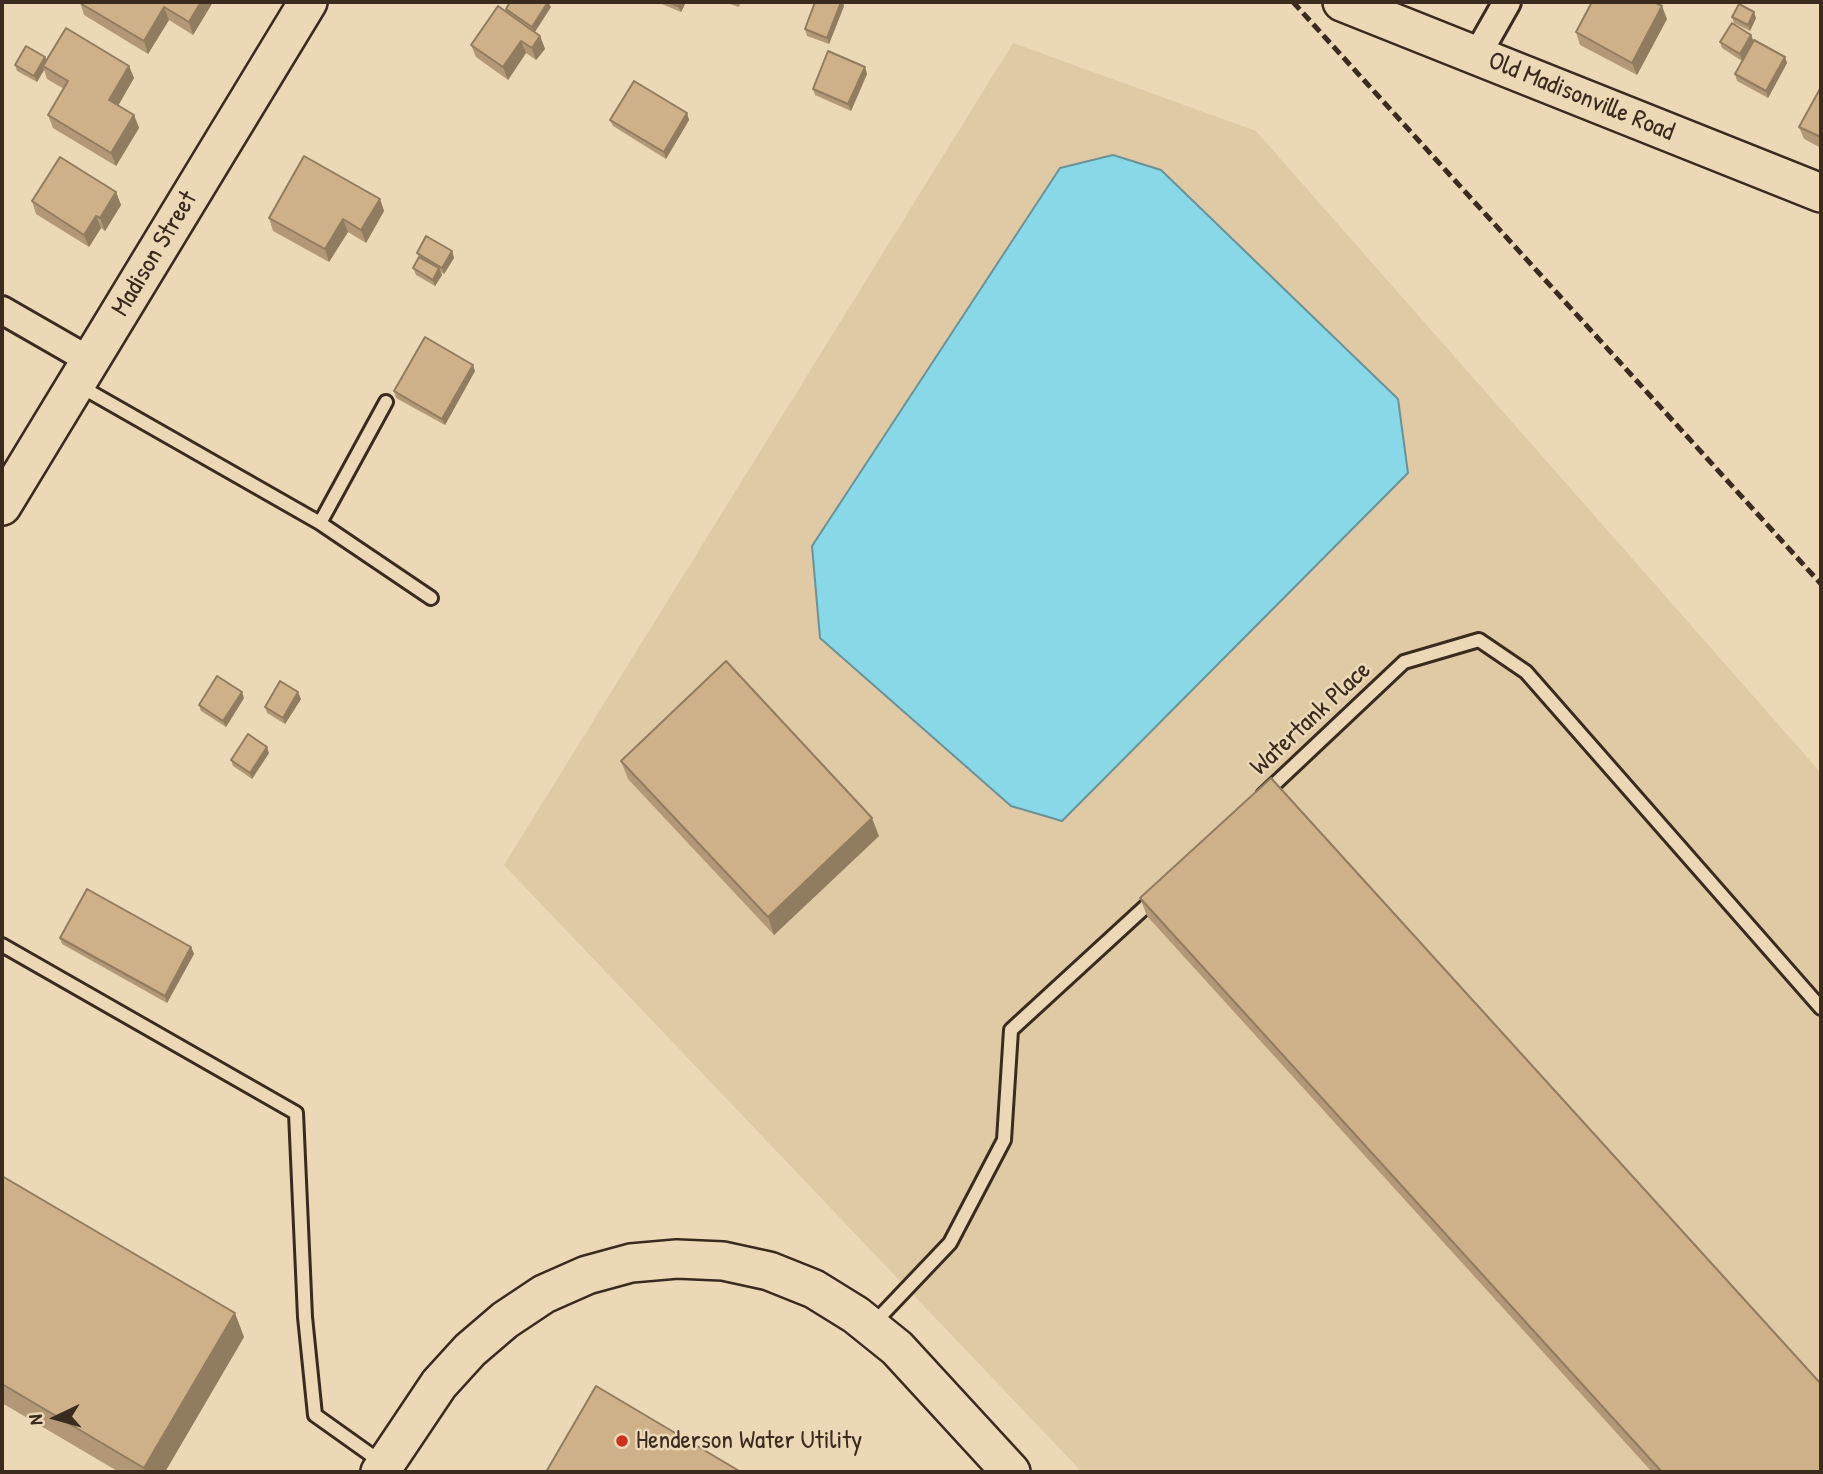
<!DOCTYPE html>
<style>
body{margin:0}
#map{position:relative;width:1823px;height:1474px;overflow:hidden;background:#ecd8b6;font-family:"Patrick Hand",sans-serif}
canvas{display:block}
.frame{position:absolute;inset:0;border:4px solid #3b2a1e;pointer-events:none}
.north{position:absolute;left:21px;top:1383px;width:70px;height:70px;-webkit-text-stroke:5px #ecd8b6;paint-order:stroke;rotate:265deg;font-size:19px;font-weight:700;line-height:28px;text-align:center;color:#3b2a1e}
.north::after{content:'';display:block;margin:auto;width:24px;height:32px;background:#3b2a1e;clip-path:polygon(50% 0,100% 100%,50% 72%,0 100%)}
</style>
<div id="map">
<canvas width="1823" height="1474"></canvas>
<div class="frame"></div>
<div class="north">N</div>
</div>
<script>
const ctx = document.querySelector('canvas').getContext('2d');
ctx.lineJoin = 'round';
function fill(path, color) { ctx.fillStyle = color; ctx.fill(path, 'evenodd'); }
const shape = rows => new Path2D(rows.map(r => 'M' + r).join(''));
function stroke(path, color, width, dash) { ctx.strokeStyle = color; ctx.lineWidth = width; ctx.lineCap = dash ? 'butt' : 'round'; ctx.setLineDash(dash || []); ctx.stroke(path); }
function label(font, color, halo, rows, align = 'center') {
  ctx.font = font + ' "Patrick Hand",sans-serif'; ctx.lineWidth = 5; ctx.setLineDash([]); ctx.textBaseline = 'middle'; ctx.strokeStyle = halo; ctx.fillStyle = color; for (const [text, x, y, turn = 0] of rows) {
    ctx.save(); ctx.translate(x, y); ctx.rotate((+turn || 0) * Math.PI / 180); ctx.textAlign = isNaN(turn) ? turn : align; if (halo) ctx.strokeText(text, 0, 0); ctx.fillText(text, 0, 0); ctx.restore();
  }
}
const built = shape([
 [1013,43,1256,131,1821,773,1821,1472,1082,1472,504,865]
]);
const water = shape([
 [1113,155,1161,170,1398,399,1408,473,1062,821,1011,806,820,638,812,546,1060,168,1113,155]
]);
const lane = shape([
 [78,385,320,523,431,598],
 [320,523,386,402],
 [1263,795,1404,662,1479,640,1526,672,1821,1008],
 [2,945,296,1113,305,1317,315,1415,381,1462],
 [873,1324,950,1243,1004,1140,1011,1030,1156,897]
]);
const street = shape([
 [1477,55,1507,2],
 [2,310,89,360]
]);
const secondary = shape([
 [1342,2,1821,193],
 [2,506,308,2],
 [380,1472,439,1384,470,1350,505,1320,544,1294,587,1275,631,1263,677,1259,723,1261,769,1271,814,1289,856,1315,897,1348,1011,1472]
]);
const rail = shape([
 [1293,2,1821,584]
]);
const wall = shape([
 [80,2,213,2,193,35,169,20,148,54,84,15],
 [657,2,686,2,681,12],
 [724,2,741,2,739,7],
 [844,6,829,44,807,36,805,29],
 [551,7,535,32,540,36,545,49,536,60,526,53,508,80,476,57,471,45,507,13,506,9],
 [1732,17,1756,18,1750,31,1734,23],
 [1667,19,1637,75,1580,45,1576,32],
 [1751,35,1753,41,1785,57,1787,63,1768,98,1737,81,1735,74,1742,61,1722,48,1720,42],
 [45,57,46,60,129,66,134,78,118,105,134,115,139,128,116,166,53,128,48,115,64,89,47,79,44,70,37,82,17,71,15,65],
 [865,67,867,74,851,111,815,95,813,89],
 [1821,87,1821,148,1804,139,1799,127],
 [687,113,689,120,666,159,613,126,610,120],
 [116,192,121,205,105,231,101,228,89,247,36,214,32,201],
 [380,199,384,211,366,243,348,232,329,262,273,231,269,218],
 [452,251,454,258,444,274,441,272,442,275,435,286,416,275,413,268,419,258,417,253],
 [475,371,445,425,396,398,394,391],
 [244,698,226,727,201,711,199,705],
 [301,699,285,724,267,713,265,707],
 [269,753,252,779,233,766,231,760],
 [621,761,879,836,774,935,628,779],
 [1140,898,1821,1472,1652,1472,1147,916],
 [60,938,191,947,194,954,167,1003,62,944],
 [2,1176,244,1337,165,1472,119,1472,2,1403]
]);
const shadedWall = shape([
 [201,2,213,2,193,35,189,22],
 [548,2,551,7,534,33,532,27],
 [680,2,686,2,681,12,678,6],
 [841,2,843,2,844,6,829,44,827,38],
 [1662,6,1667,19,1637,75,1632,63],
 [164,7,169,20,148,54,144,41],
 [1754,12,1756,18,1750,31,1748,25],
 [1751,35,1754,42,1742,61,1740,54],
 [540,36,545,49,536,60,532,48],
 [521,41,526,53,508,80,503,67],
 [45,57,48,63,43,66,44,70,37,82,34,76],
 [1785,57,1787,63,1768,98,1766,91],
 [129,66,134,78,114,113,109,100],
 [865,67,867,74,851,111,848,104],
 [687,113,689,120,666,159,664,152],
 [134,115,139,128,116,166,111,153],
 [116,192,121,205,105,231,100,218],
 [380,199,384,211,366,243,361,230],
 [96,216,101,228,89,247,84,235],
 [343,219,348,232,329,262,325,249],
 [452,251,454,258,444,274,442,268],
 [439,268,442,275,435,286,433,280],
 [473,365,475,371,445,425,442,419],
 [242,692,244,698,226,727,223,721],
 [298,692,301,699,285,724,283,718],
 [267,747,269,753,252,779,250,773],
 [872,818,879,836,774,935,768,917],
 [191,947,194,954,167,1003,165,996],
 [235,1313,244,1337,165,1472,146,1472,144,1468]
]);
const building = shape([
 [80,2,201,2,189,22,164,7,144,41,80,3,80,2],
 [510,2,548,2,532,27,506,9,510,2],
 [669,2,680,2,678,6,669,2],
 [815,2,841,2,827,38,805,29,815,2],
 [1592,2,1654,2,1662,6,1632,63,1576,32,1592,2],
 [1739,4,1754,12,1748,25,1732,17,1739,4],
 [498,6,540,36,532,48,521,41,503,67,471,45,498,6],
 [1732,23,1751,35,1740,54,1720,42,1732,23],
 [66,28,129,66,109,100,134,115,111,153,48,115,68,81,43,66,66,28],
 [1754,40,1785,57,1766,91,1735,74,1754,40],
 [26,46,45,57,34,76,15,65,26,46],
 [828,51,865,67,848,104,813,89,828,51],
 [634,81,687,113,664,152,610,120,634,81],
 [1821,87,1821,137,1799,127,1821,87],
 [304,156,380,199,361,230,343,219,325,249,269,218,304,156],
 [60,157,116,192,100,218,96,216,84,235,32,201,60,157],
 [426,236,452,251,442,268,417,253,426,236],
 [419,257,439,268,433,280,413,268,419,257],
 [425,337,473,365,442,419,394,391,425,337],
 [726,661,872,818,768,917,621,761,726,661],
 [217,676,242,692,223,721,199,705,217,676],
 [280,681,298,692,283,718,265,707,280,681],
 [248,734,267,747,250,773,231,760,248,734],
 [1271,778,1821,1384,1821,1472,1662,1472,1140,898,1271,778],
 [87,889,191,947,165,996,60,938,87,889],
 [2,1176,235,1313,144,1468,2,1384,2,1176],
 [596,1386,741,1472,546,1472,596,1386]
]);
const markers = [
 [622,1441,7,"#c8321e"]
];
const streetNames = [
 ["Old Madisonville Road",1581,97,22],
 ["Madison Street",155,254,-59],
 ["Watertank Place",1311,719,-43]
];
const poiNames = [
 ["Henderson Water Utility",636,1441]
];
fill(built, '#e0c9a5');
fill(water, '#89d8e7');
stroke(water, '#6a9297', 2);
stroke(lane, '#3b2a1e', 18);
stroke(street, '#3b2a1e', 32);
stroke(secondary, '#3b2a1e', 42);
stroke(lane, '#ecd8b6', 12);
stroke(street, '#ecd8b6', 26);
stroke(secondary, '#ecd8b6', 37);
stroke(rail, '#3b2a1e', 5, [10, 5]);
fill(wall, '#b29876');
fill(shadedWall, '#917c60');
fill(building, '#cfb189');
stroke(building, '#917c60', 2);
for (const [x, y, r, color] of markers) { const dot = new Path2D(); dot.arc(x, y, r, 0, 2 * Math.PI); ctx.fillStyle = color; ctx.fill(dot); stroke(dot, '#ecd8b6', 2.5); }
label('26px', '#3b2a1e', '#ecd8b6', streetNames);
label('26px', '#3b2a1e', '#ecd8b6', poiNames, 'left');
</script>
